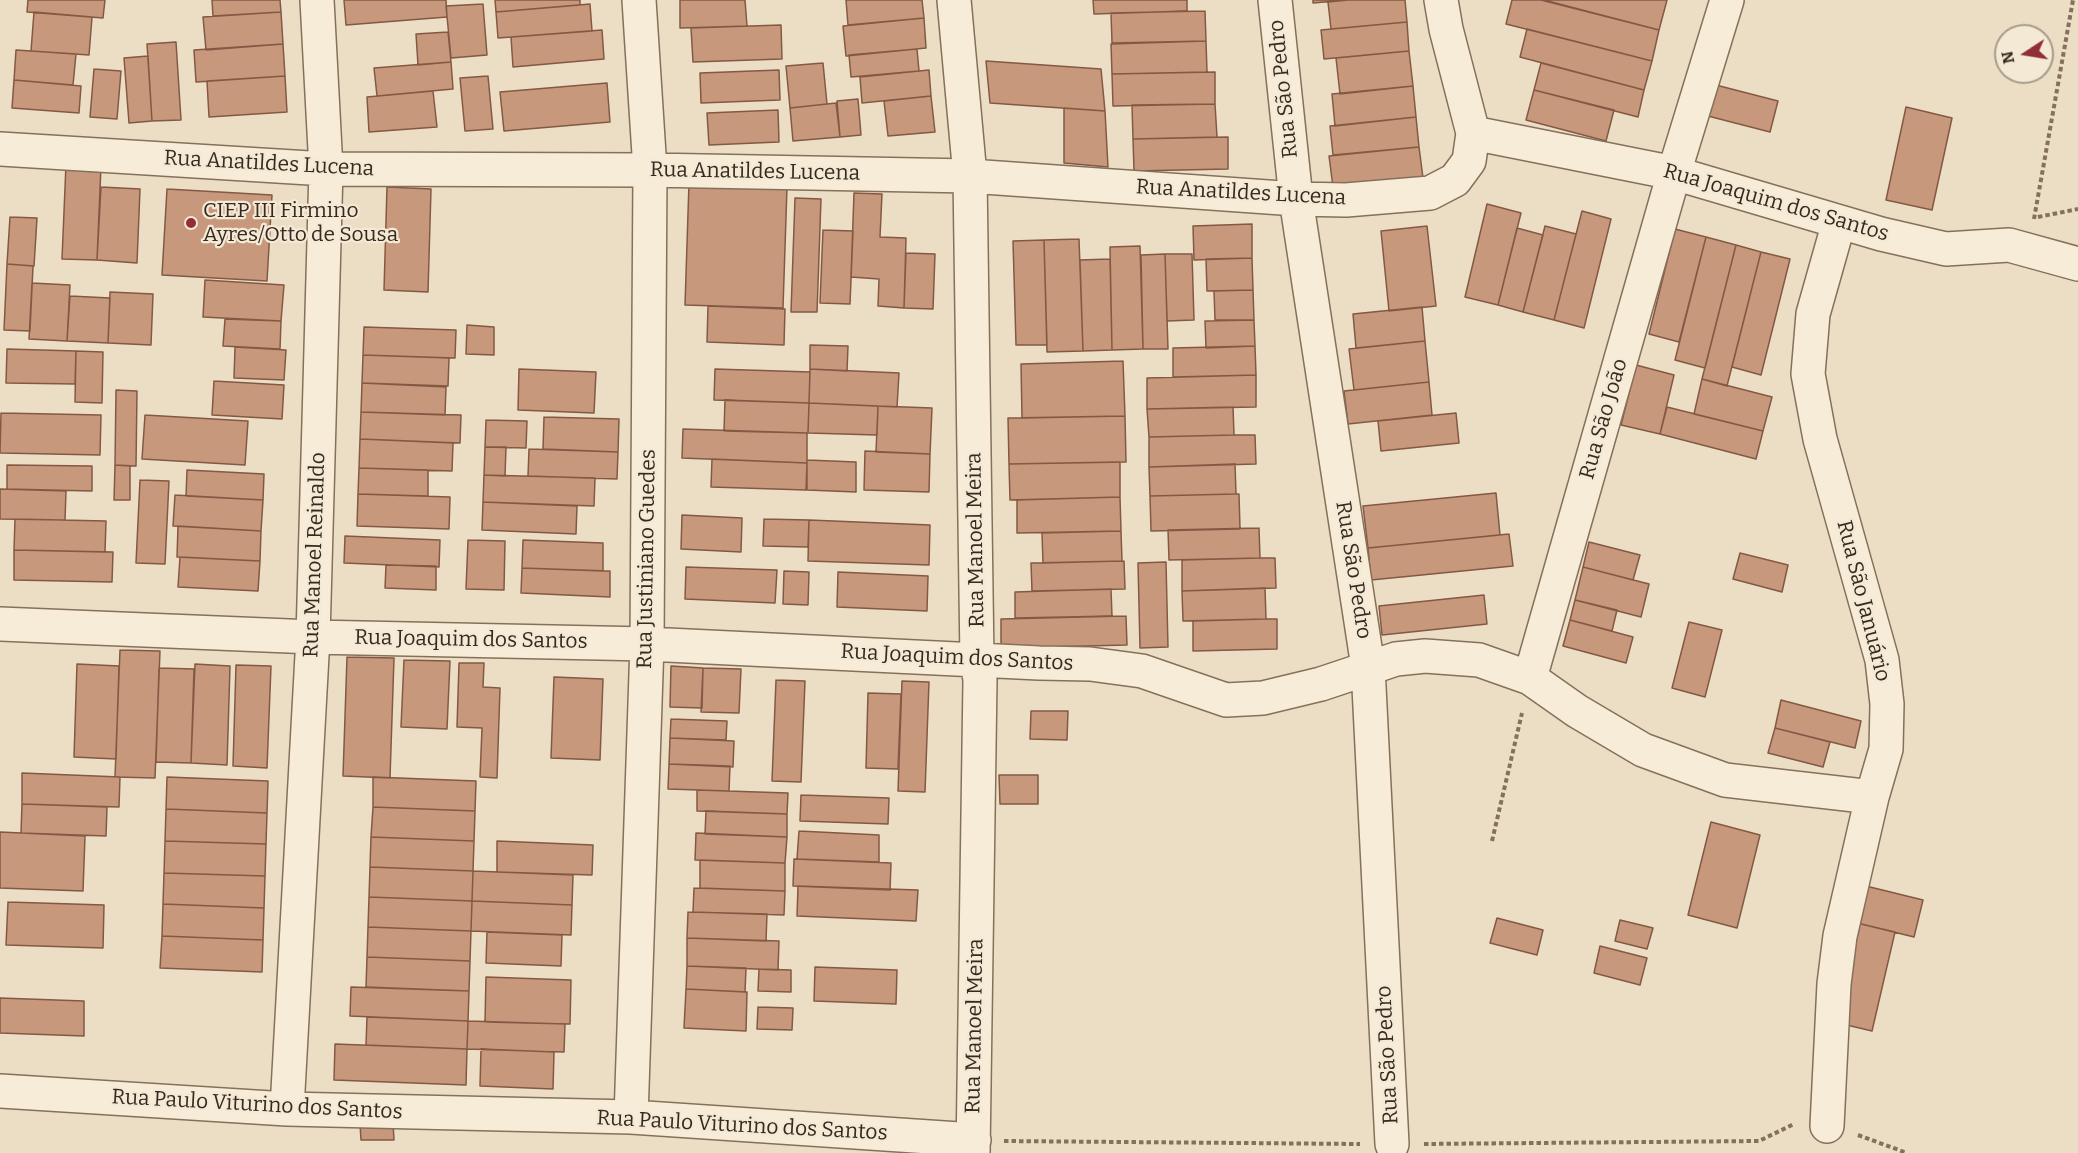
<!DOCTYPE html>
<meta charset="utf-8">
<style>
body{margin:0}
#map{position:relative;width:2078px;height:1153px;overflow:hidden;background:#ecdec4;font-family:Bitter,serif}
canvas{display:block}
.north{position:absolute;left:1994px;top:24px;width:60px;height:60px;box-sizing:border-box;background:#f3e9d4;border:2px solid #a79c8c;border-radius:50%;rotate:258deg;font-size:16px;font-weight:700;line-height:24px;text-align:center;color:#36291f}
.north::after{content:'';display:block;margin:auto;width:21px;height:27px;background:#912f35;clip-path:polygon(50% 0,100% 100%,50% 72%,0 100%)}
</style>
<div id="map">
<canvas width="2078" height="1153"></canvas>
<div class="north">N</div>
</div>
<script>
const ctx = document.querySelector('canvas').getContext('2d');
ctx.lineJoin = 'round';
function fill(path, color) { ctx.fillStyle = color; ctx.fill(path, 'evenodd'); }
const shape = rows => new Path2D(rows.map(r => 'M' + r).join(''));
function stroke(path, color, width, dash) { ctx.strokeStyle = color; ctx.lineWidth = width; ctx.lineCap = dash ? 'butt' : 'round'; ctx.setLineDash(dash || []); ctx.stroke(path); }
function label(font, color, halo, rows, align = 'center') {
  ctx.font = font + ' Bitter,serif'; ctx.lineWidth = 4.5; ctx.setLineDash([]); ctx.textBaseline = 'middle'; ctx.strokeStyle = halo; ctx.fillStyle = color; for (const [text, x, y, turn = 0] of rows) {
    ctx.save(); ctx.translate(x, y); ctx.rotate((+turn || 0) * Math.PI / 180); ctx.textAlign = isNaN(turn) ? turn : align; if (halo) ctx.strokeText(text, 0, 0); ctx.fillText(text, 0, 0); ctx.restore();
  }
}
const building = shape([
 [28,0,105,0,103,18,27,12,28,0],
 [212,0,280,0,281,12,213,16,212,0],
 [344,0,446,0,447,17,346,25,344,0],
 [495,0,580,0,580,5,496,12,495,0],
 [680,0,745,0,747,26,680,28,680,0],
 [846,0,922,0,924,18,848,25,846,0],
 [1093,0,1187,0,1187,11,1094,14,1093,0],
 [1313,0,1348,0,1313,3,1313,0],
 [1348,0,1405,0,1407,22,1331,29,1328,2,1348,0],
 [1512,0,1541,0,1659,30,1652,61,1506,24,1512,0],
 [1544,0,1667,0,1659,30,1544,0],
 [483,4,487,55,451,58,446,6,483,4],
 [590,4,592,31,498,38,496,12,590,4],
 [1205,11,1206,41,1112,43,1111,13,1205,11],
 [34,12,92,17,89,55,31,51,34,12],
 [281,12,283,44,206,50,203,17,281,12],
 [924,18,926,48,846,56,843,26,924,18],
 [1407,22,1409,51,1324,59,1321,30,1407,22],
 [781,25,782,59,693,62,691,28,781,25],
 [1527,29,1652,61,1644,90,1520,57,1527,29],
 [602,30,604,59,513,67,511,37,602,30],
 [448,32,451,62,418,65,416,34,448,32],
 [1206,41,1207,72,1112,74,1111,44,1206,41],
 [176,42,181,120,152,121,147,44,176,42],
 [283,44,285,76,196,82,194,50,283,44],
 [917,49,919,71,851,77,849,55,917,49],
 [16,50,76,54,73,85,14,80,16,50],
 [1409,51,1413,86,1340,94,1336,58,1409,51],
 [148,56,152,121,129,123,124,58,148,56],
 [986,61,1101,69,1105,111,990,103,986,61],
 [451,62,453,89,377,96,374,68,451,62],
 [823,63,827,104,790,108,786,66,823,63],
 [1541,63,1644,90,1638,117,1534,90,1541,63],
 [94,69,121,71,117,119,90,117,94,69],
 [779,70,780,100,701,103,700,73,779,70],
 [929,70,931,96,862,103,860,77,929,70],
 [1215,72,1215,104,1113,106,1112,74,1215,72],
 [285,76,287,112,209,117,207,81,285,76],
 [488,76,493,129,465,131,460,78,488,76],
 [14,80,81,86,79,113,12,108,14,80],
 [607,83,610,122,504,131,500,92,607,83],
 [1712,84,1778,101,1770,132,1704,115,1712,84],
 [1413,86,1416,117,1335,126,1332,94,1413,86],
 [1534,90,1614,110,1606,141,1526,120,1534,90],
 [433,91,437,127,369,132,367,97,433,91],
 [931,96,935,132,888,136,884,101,931,96],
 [858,99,861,135,840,137,837,101,858,99],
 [836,103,840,137,793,141,790,108,836,103],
 [1215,104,1217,137,1133,139,1132,105,1215,104],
 [1906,107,1952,118,1932,210,1886,200,1906,107],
 [1064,108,1105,111,1108,167,1064,163,1064,108],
 [778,110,779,142,709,145,707,113,778,110],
 [1416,117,1419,147,1333,155,1330,126,1416,117],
 [1228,137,1228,169,1134,171,1133,139,1228,137],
 [1419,147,1423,178,1333,187,1329,156,1419,147],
 [66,164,101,166,97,260,62,259,66,164],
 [689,183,787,187,783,308,685,305,689,183],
 [101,187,140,189,137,263,97,260,101,187],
 [387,187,431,189,428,292,384,290,387,187],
 [167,189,272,195,267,281,162,275,167,189],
 [854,193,882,194,880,237,906,238,904,308,878,306,879,279,851,277,854,193],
 [795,198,821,199,817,312,791,312,795,198],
 [1487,204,1521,213,1498,305,1465,297,1487,204],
 [1582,211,1611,219,1584,328,1554,320,1582,211],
 [10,217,37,218,34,266,7,264,10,217],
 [1252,224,1252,258,1194,260,1193,226,1252,224],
 [1427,226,1436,306,1389,311,1381,231,1427,226],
 [1545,226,1576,234,1554,320,1523,312,1545,226],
 [1517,228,1543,235,1523,312,1498,305,1517,228],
 [1675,229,1706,237,1679,342,1649,334,1675,229],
 [823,230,853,231,850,304,820,303,823,230],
 [1706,237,1736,245,1705,368,1675,360,1706,237],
 [1079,239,1083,351,1047,352,1044,240,1079,239],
 [1044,240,1047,345,1016,345,1013,241,1044,240],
 [1736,245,1761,252,1727,386,1702,379,1736,245],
 [1140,246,1143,349,1112,350,1110,247,1140,246],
 [1761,252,1790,259,1761,375,1732,367,1761,252],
 [906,253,935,254,933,309,904,308,906,253],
 [1165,254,1192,254,1194,320,1167,321,1165,254],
 [1165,254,1168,349,1143,349,1141,255,1165,254],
 [1252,258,1253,290,1207,291,1206,259,1252,258],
 [1110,259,1112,350,1083,351,1080,260,1110,259],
 [7,264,33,266,30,331,4,330,7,264],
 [205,280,284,285,281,321,203,317,205,280],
 [32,283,70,285,67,341,29,339,32,283],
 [1253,290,1254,320,1215,320,1214,291,1253,290],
 [110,292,153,294,151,345,108,343,110,292],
 [70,296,110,298,108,343,67,341,70,296],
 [708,306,785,309,784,345,707,342,708,306],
 [1422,307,1425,341,1356,348,1353,314,1422,307],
 [225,319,281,321,280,349,223,346,225,319],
 [1254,320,1255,346,1206,348,1205,321,1254,320],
 [467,325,494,327,494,355,466,354,467,325],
 [364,327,456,330,455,358,363,355,364,327],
 [1425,341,1429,382,1354,390,1349,349,1425,341],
 [810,345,848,346,847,371,810,369,810,345],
 [1255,346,1256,375,1173,377,1173,348,1255,346],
 [235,347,286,350,284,380,234,378,235,347],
 [7,349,76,351,75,384,6,383,7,349],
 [76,351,103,352,102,403,75,402,76,351],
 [363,355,449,358,448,386,362,383,363,355],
 [1123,361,1125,416,1022,418,1021,364,1123,361],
 [1636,365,1674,375,1660,434,1621,425,1636,365],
 [519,369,596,372,594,413,518,410,519,369],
 [715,369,810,372,809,403,714,400,715,369],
 [810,369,899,373,897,407,809,403,810,369],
 [1256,375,1256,407,1147,409,1147,378,1256,375],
 [1702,379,1772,397,1763,431,1694,414,1702,379],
 [214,381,284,385,282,419,212,415,214,381],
 [1429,382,1432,415,1348,424,1344,391,1429,382],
 [362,383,446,387,445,415,361,412,362,383],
 [116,390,137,391,136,466,115,465,116,390],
 [725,400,809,403,808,433,724,431,725,400],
 [809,403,878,406,877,435,808,433,809,403],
 [878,406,932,408,930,454,876,452,878,406],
 [1233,407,1234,435,1149,437,1147,409,1233,407],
 [1667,407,1763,431,1756,459,1660,434,1667,407],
 [361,412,461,415,460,443,360,439,361,412],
 [1,413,101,415,100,455,0,453,1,413],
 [1456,413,1459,443,1381,451,1378,421,1456,413],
 [145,415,248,421,245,465,142,459,145,415],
 [1125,416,1126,462,1009,464,1008,418,1125,416],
 [544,417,619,419,618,452,543,449,544,417],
 [486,420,527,421,526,448,485,447,486,420],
 [683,429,807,433,807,463,682,458,683,429],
 [1234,435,1255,435,1256,464,1149,467,1149,437,1234,435],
 [360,439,453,443,452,471,359,468,360,439],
 [485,447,506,447,505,476,484,475,485,447],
 [529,449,618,452,617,479,528,476,529,449],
 [865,451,930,454,929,492,864,490,865,451],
 [712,459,807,463,806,490,711,487,712,459],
 [807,460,856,462,856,492,807,490,807,460],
 [1120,462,1120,497,1010,500,1009,464,1120,462],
 [1235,464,1236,494,1150,496,1149,467,1235,464],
 [7,465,92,466,92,491,7,489,7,465],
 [115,465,130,466,130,500,114,500,115,465],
 [359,468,428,470,428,496,358,494,359,468],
 [187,470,264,474,263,500,186,496,187,470],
 [484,475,595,478,594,506,483,502,484,475],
 [140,480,169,481,165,564,136,563,140,480],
 [0,489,66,491,65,520,0,519,0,489],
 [1496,493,1500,535,1368,548,1363,506,1496,493],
 [358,494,450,497,449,529,357,526,358,494],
 [1236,494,1239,494,1240,529,1151,531,1150,496,1236,494],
 [175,495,263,500,261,531,173,526,175,495],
 [1120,497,1121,531,1017,533,1017,500,1120,497],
 [483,502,577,506,576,534,482,530,483,502],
 [682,515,742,518,741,552,681,549,682,515],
 [15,519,106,521,105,552,14,550,15,519],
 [764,519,809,520,808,547,763,546,764,519],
 [809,520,930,525,929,565,808,561,809,520],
 [178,526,261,531,260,561,177,557,178,526],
 [1259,528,1260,558,1169,560,1168,530,1259,528],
 [1121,531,1122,561,1043,563,1042,533,1121,531],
 [1509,534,1513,566,1371,580,1368,548,1509,534],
 [345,536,440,540,439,567,344,563,345,536],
 [468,540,505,541,504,590,466,589,468,540],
 [523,540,603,543,603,571,522,568,523,540],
 [1589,542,1640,555,1633,580,1583,567,1589,542],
 [14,550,113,552,112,582,14,580,14,550],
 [1740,553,1788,565,1782,592,1733,579,1740,553],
 [180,557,260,561,258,591,178,587,180,557],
 [1260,558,1275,558,1276,588,1182,591,1182,560,1260,558],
 [1124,561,1125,589,1032,591,1031,563,1124,561],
 [1166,562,1168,647,1140,648,1138,563,1166,562],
 [386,565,436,566,436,590,385,588,386,565],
 [686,567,777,570,775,603,685,599,686,567],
 [1583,567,1649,584,1641,617,1575,600,1583,567],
 [522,568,610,571,610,597,521,593,522,568],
 [784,571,809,572,808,605,783,604,784,571],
 [838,572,928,576,927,611,837,607,838,572],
 [1265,588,1266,619,1183,621,1182,591,1265,588],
 [1111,589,1112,616,1015,618,1015,592,1111,589],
 [1484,595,1487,624,1382,635,1379,606,1484,595],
 [1575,600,1617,610,1612,631,1570,620,1575,600],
 [1126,616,1127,645,1001,648,1001,619,1126,616],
 [1266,619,1277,619,1277,649,1193,651,1193,621,1266,619],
 [1570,620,1633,637,1626,663,1563,646,1570,620],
 [1689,622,1722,630,1705,697,1672,688,1689,622],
 [120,650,160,651,155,778,115,777,120,650],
 [347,657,394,658,390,778,343,776,347,657],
 [404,660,450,661,447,729,401,727,404,660],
 [459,663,484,663,483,687,500,688,497,778,480,777,482,728,457,727,459,663],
 [77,664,119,666,116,759,74,757,77,664],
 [195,664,230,666,227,765,191,763,195,664],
 [236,665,271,666,267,768,233,766,236,665],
 [671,666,703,668,702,708,670,707,671,666],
 [159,668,194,669,191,763,156,762,159,668],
 [703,668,741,669,739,713,701,712,703,668],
 [554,677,603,679,600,760,551,758,554,677],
 [776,680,805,681,801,782,772,781,776,680],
 [902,681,929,682,925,792,898,791,902,681],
 [868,693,901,694,898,769,866,768,868,693],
 [1781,700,1861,721,1855,748,1775,728,1781,700],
 [1031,711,1068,711,1067,740,1030,739,1031,711],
 [671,719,727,721,726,740,670,738,671,719],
 [1775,728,1830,742,1823,767,1768,753,1775,728],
 [670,738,734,741,733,767,669,764,670,738],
 [669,764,730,766,729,791,668,789,669,764],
 [22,773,120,777,119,807,22,804,22,773],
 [999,775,1038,775,1038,804,1000,804,999,775],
 [167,777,268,781,267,813,166,809,167,777],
 [373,777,476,781,475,811,373,807,373,777],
 [697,790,788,793,787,814,697,811,697,790],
 [801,795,889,798,888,824,800,821,801,795],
 [22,804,107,807,106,836,21,833,22,804],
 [373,807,475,811,474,841,371,837,373,807],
 [166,809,267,813,266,844,165,841,166,809],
 [706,811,787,814,787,837,705,834,706,811],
 [1711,822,1760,835,1737,928,1688,915,1711,822],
 [799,831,879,835,879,862,797,859,799,831],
 [0,832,85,836,83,891,0,888,0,832],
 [696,833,787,837,785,863,695,860,696,833],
 [371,837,474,841,473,871,370,867,371,837],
 [165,841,266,844,265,876,164,873,165,841],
 [497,841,593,845,592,875,497,872,497,841],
 [794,859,891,863,890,890,793,886,794,859],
 [700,860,785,863,785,891,700,888,700,860],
 [370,867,473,871,472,901,369,897,370,867],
 [473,871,573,875,572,905,472,901,473,871],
 [164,873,265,876,264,908,163,904,164,873],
 [798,886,918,890,916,921,797,916,798,886],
 [1866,886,1923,900,1914,937,1857,923,1866,886],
 [694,888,785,891,784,915,693,912,694,888],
 [369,897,472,901,471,931,368,927,369,897],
 [472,901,572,905,571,935,471,931,472,901],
 [8,902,104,905,103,948,6,945,8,902],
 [163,904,264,908,263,940,162,936,163,904],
 [688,912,767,914,766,941,687,938,688,912],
 [1497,918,1543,930,1537,955,1490,943,1497,918],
 [1620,920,1653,928,1647,949,1615,941,1620,920],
 [1857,923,1895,932,1872,1031,1834,1022,1857,923],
 [368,927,471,931,470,961,367,957,368,927],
 [487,932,562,935,561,966,486,963,487,932],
 [162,936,263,940,262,972,160,968,162,936],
 [687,938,779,941,778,970,687,966,687,938],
 [1600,946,1647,958,1640,985,1594,973,1600,946],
 [367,957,470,961,469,991,366,987,367,957],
 [687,966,746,968,745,992,686,989,687,966],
 [815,967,897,970,896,1004,814,1001,815,967],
 [759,969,791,970,791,992,758,991,759,969],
 [486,977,571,980,570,1024,485,1022,486,977],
 [351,987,469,991,468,1021,350,1016,351,987],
 [686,989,747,992,746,1031,684,1028,686,989],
 [0,998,84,1001,84,1036,0,1033,0,998],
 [758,1007,793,1008,792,1030,757,1029,758,1007],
 [367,1017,468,1021,467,1049,366,1045,367,1017],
 [468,1021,565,1024,564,1052,467,1049,468,1021],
 [335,1044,467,1049,466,1085,334,1080,335,1044],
 [481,1049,554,1052,553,1089,480,1086,481,1049],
 [393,1123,394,1140,361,1140,360,1124,393,1123]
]);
const path = shape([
 [2038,217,2078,209],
 [2034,219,2073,0],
 [1492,841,1522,713],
 [1858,1135,1907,1153],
 [1004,1141,1360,1144],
 [1424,1144,1759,1141,1794,1124]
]);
const minor = shape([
 [954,0,970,176,977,660,980,680,973,1153],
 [1275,0,1296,199,1368,667,1392,1144],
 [1473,133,1674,173,1881,234,1946,249,2009,245,2078,264],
 [0,149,326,169,650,170,970,176,1296,199,1346,200,1430,193,1455,180,1469,161,1473,133,1446,29,1441,0],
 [0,624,313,637,647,644,1039,663,1090,664,1142,671,1226,700,1263,698,1321,684,1396,659,1425,656,1479,660,1530,678,1577,711,1643,750,1725,780,1872,797],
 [1530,678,1674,173,1727,0],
 [0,1091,287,1109,631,1117,974,1140],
 [287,1109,313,637,326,169,317,0],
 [631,1117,647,644,650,170,639,0],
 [1827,1126,1834,984,1840,936,1872,797,1886,749,1887,704,1882,660,1820,439,1808,374,1813,314,1839,222]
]);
const markers = [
 [191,223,6,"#912f35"]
];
const streetNames = [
 ["Rua São Pedro",1284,89,-96],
 ["Rua Anatildes Lucena",269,164,3],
 ["Rua Anatildes Lucena",755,172,1],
 ["Rua Anatildes Lucena",1241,193,3],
 ["Rua Joaquim dos Santos",1776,203,16],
 ["Rua São João",1604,419,-74],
 ["Rua Manoel Meira",976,540,-91],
 ["Rua Manoel Reinaldo",315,555,-88],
 ["Rua Justiniano Guedes",647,559,-89],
 ["Rua São Pedro",1353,570,81],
 ["Rua São Januário",1863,601,76],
 ["Rua Joaquim dos Santos",471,640,1],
 ["Rua Joaquim dos Santos",957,658,3],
 ["Rua Manoel Meira",975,1026,-89],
 ["Rua São Pedro",1388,1055,-93],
 ["Rua Paulo Viturino dos Santos",257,1105,3],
 ["Rua Paulo Viturino dos Santos",742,1126,3]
];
const poiNames = [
 ["CIEP III Firmino",203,211],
 ["Ayres/Otto de Sousa",203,235]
];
fill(building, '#c8987c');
stroke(building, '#835943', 1.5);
stroke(minor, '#85705c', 36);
stroke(path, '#85705c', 4, [4.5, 3]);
stroke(minor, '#f7ecd7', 33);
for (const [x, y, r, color] of markers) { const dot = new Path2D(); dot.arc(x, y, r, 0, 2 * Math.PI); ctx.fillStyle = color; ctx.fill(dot); stroke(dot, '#f3e9d4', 2); }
label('21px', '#36291f', '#f3e9d4', streetNames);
label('21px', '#36291f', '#f3e9d4', poiNames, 'left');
</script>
